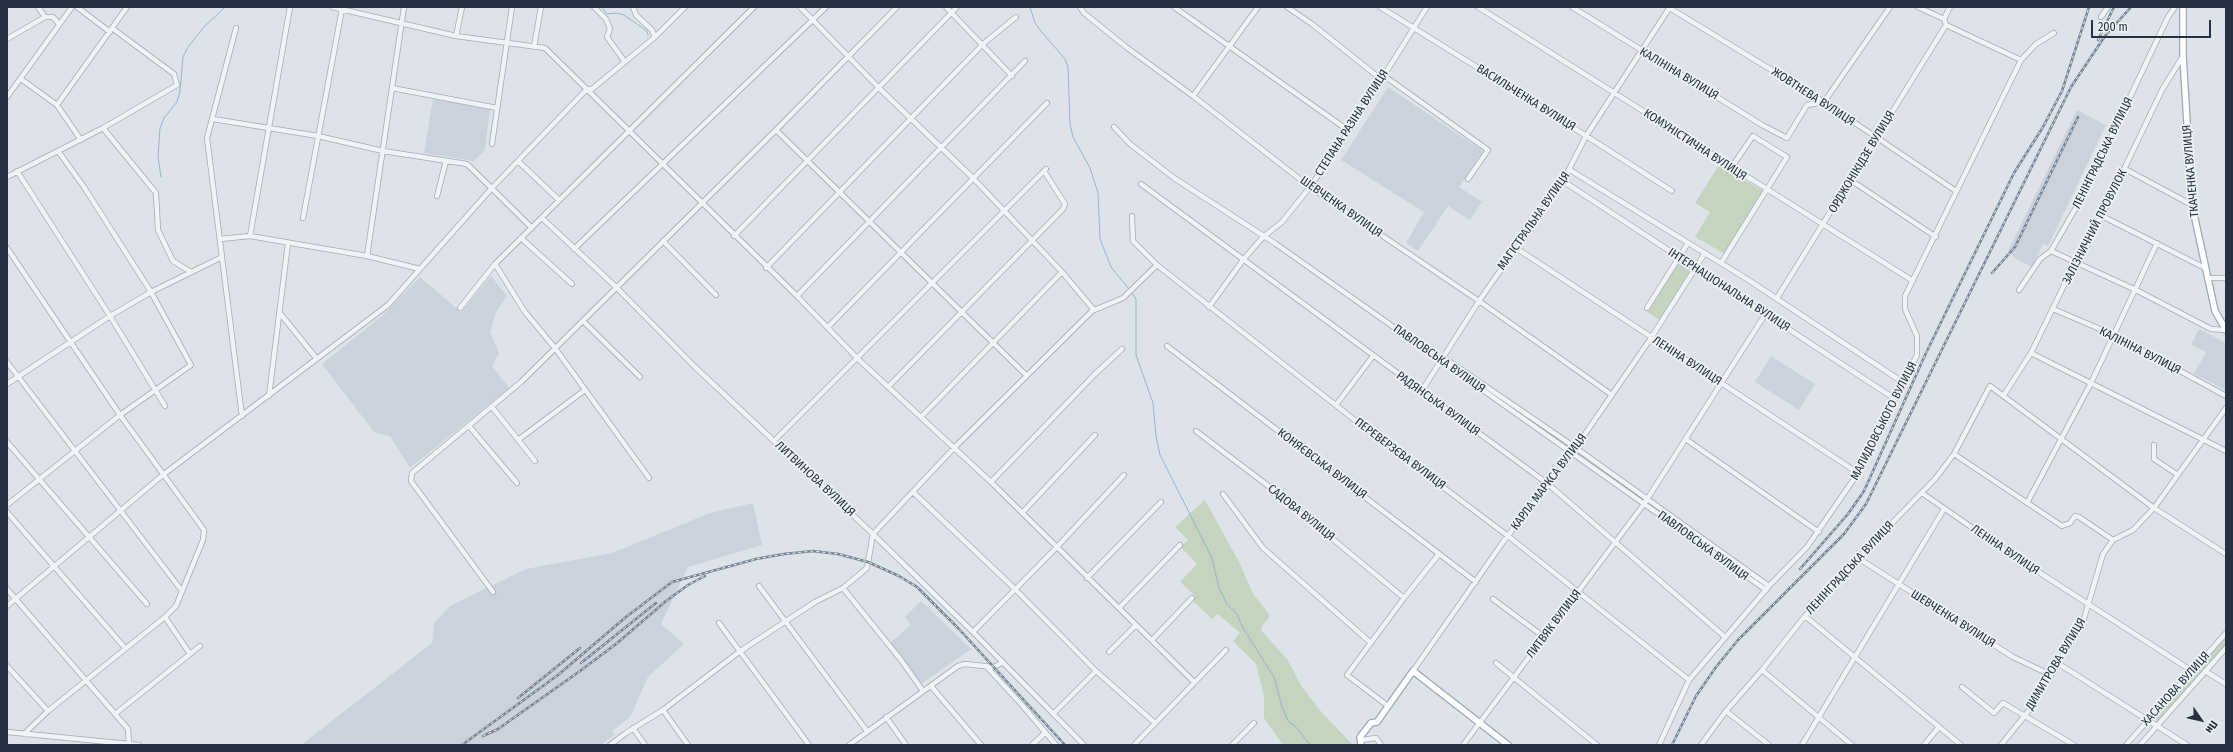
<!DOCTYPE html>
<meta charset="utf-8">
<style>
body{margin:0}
#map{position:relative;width:2233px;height:752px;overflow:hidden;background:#dee3e9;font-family:"Fira Sans Condensed",sans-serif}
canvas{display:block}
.frame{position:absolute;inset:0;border:8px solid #263241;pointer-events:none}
.north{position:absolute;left:2181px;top:700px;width:40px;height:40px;-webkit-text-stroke:3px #eef2f6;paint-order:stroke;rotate:124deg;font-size:11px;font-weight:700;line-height:16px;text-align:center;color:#263241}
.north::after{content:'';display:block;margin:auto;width:14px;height:18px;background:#263241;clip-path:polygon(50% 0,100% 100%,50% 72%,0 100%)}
.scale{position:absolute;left:2091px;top:20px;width:120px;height:18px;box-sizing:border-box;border:2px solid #263241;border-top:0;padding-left:5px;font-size:12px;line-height:14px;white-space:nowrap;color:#263241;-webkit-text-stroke:3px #eef2f6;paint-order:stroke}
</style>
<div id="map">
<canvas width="2233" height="752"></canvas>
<div class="frame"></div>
<div class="north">Пн</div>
<div class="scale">200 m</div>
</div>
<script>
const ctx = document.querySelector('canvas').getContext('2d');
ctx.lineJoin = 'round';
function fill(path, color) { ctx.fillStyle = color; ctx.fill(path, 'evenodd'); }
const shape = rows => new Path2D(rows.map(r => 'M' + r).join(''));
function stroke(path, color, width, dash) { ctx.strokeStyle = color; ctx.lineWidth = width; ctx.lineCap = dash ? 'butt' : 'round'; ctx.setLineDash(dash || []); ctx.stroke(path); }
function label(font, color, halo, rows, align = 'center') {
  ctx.font = font + ' "Fira Sans Condensed",sans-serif'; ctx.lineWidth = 3.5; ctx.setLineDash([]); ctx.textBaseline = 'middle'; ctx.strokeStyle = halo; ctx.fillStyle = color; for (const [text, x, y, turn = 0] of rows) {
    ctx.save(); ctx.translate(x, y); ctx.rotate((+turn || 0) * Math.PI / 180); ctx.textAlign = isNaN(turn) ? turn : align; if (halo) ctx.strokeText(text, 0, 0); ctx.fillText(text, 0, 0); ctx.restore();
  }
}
const built = shape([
 [1388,87,1483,151,1459,187,1482,202,1470,220,1448,206,1418,251,1406,243,1424,212,1341,160],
 [433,99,490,109,485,150,474,161,424,153],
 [2077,110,2106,125,2048,246,2043,244,2032,267,2016,259,2008,251],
 [491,276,507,296,496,312,490,332,499,353,492,366,509,388,410,468,390,436,374,432,322,364,382,316,420,277,461,312],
 [2199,329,2226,343,2226,390,2194,374,2206,352,2191,345],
 [1771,356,1815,384,1799,410,1755,382],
 [753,503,762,545,688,567,661,624,684,644,648,677,630,717,612,731,614,735,601,745,301,745,432,643,434,623,450,606,526,569,612,553,710,513],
 [921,601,971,649,921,684,890,643,911,625,905,617]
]);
const green = shape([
 [1719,165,1765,192,1725,254,1695,237,1710,212,1695,203],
 [1678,263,1691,272,1660,320,1647,312],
 [1205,500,1240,564,1253,594,1269,614,1269,618,1263,624,1261,630,1287,659,1302,687,1323,714,1353,745,1283,745,1264,718,1264,696,1256,664,1233,641,1240,633,1219,615,1217,614,1212,619,1192,600,1196,596,1180,582,1197,564,1181,547,1188,540,1175,527],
 [2226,636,2226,644,2204,669,2200,666],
 [2198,667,2203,671,2158,721,2155,720,2154,717]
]);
const stream = shape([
 [602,7,607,14,617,13,624,15,647,31,648,35],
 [1030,7,1035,23,1040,30,1065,59,1068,67,1070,124,1073,137,1090,168,1098,193,1100,239,1111,267,1129,289],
 [161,177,158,157,160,128,164,118,177,102,180,91,183,57,188,47,204,27,225,7],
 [1132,293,1136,299,1136,355,1153,403,1156,436,1160,455,1212,558,1219,588,1227,604,1237,614,1243,628,1274,677,1282,707,1288,721,1296,727,1310,745]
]);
const minor = shape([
 [38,7,45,17],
 [77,7,110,32],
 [332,7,456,36,545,48,797,296,858,359,991,482,1194,682],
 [594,7,606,19,610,29,607,37,625,62],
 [633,7,636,15,652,30,655,37],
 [800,7,880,89,974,179,1062,272,921,417],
 [946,7,1012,76],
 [1080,7,1084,13,1126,47,1193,96,1310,187,1479,301,1612,395],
 [1174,7,1349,131],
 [1287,7,1312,24,1377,76,1383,75,1488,150,1468,179],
 [1380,7,1538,105,1672,191],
 [1478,7,1913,281],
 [1572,7,1762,125,1787,138,1807,105,1824,102,1890,7],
 [1668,7,1824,102,1956,191],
 [1918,7,1944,19,1946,25,2021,60],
 [2101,17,2108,7],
 [1944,19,1950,7],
 [236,28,207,138,242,416],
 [456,36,462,7],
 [7,39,45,17,53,17,59,24],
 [534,47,541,7],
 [21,79,57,105,81,140],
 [392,88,497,108],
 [1193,96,1258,7],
 [7,97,72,7],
 [57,105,127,7],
 [213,119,318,136,383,151,467,164,532,228],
 [1114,127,1130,144,1174,178,1276,244,1766,590],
 [103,128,156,193,158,230,173,261,191,272],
 [776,130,1026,375],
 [492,144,512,7],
 [518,161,559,200],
 [2125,169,2192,205],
 [1570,170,1750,281,1904,383],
 [17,171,110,316,165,406],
 [7,177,103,128,177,85,174,74,112,28],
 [1563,181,1895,399],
 [1852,181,1936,237],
 [1141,184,1548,484,1725,637],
 [437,196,446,161],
 [1132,216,1133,241,1157,265,1370,432,1508,536,1689,680],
 [2102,216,2205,268],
 [303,218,342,9],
 [542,218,616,287,694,366,873,534,973,632,1084,745],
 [250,236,290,7],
 [734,236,957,7],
 [521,238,572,284],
 [220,239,250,236,367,256,420,269],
 [663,241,716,295],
 [7,248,120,415,204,530,203,540,176,606,165,617,48,711,24,734],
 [1516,248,1858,473],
 [574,249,826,7],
 [2051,251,2136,290,2211,329,2226,330],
 [367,256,404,7],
 [1721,263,1787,157,1753,136,1731,168],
 [495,264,525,312,555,348,649,478],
 [766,268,983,44,1016,17],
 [1062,272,1094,310],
 [2207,278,2226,278],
 [2019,290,2040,259,2051,251,2086,190,2168,17,2175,7],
 [797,296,1025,61],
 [1777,298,1946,25],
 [1209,307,1243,260,1263,237,1282,222,1310,187,1349,131,1427,7],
 [460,308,495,264,754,7],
 [1647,308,1688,243],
 [2053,309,2114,335,2226,396],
 [279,312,317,359],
 [583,321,640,377],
 [828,327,1047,103],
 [1167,346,1476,582],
 [2031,353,2226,451],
 [1443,357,1576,448,1769,586],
 [7,362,182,591],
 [7,384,110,316,151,292,222,257],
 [888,387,1063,209,1065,204,1044,171],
 [1421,392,1479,301,1563,181,1586,136,1670,7],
 [2004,395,2031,353,2073,267,2079,263,2162,90,2183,56],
 [269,396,288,243],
 [1336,405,1373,356],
 [492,407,535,461],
 [469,426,517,483],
 [1196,431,1271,488,1404,598],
 [518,440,585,390],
 [1687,440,1819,532],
 [774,441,1046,169],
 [7,442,147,604],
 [2154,445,2154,459,2178,475],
 [1954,454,2062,526,2070,523,2075,516,2079,517,2113,540],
 [991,482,1095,374,1122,349],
 [913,492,1015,589,1096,671,1155,723],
 [1922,493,2003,549,2192,671],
 [1223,494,1263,548,1371,643],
 [2027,503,2091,383,2157,243],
 [7,505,120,415,191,365,151,292,84,187,58,151],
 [7,512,125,648],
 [1022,513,1095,435],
 [1858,558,2013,657,2051,675],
 [1087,578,1161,502],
 [759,586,867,731],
 [843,588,901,660,923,691],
 [7,589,128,729,129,744],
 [493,592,411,481,412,473,521,382,776,130,897,7],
 [1493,599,1544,637],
 [7,606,164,474,388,305,491,189,587,89,592,89,655,37,685,7],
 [1119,608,1180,545],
 [1805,616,1961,745],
 [165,617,190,654],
 [719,623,809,745],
 [973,632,1056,548,1124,475],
 [1152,640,1192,598],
 [1109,652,1136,625],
 [1496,663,1597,745],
 [2059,664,2187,745],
 [7,666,48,711],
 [986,666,1022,705,1056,745],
 [1762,670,1852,745],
 [1413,671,1503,542,1572,453,1651,338,1705,253],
 [2205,671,2226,684],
 [931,686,981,745],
 [1962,687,1994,713,2003,703,2074,745],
 [1388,706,1347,675,1404,598,1439,554],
 [663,710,688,745],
 [1726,711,1769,745],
 [115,714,200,646],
 [1053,714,1096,671],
 [886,717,906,745],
 [633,728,645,745],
 [7,732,139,745],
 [1361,740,1376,738,1381,745],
 [610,745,626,733,663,710,739,652,815,602,843,588,867,568,873,534,954,448,1092,311,1123,298,1157,265],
 [849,745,958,666,965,664,993,667,1002,663],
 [1032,745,1045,733],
 [1134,745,1226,650],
 [1232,745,1254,723],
 [1463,745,1644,504,1766,313],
 [1659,745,1689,680,1769,586,1807,547,1858,473,1917,355,1917,336,1905,309,1905,296,2021,60,2036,44,2054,33],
 [1701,745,1726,711,1762,670,1805,616,1858,558,1935,479,1954,454,1990,386,2154,508,2226,554],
 [1802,745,1944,509],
 [1924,745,1939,727],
 [2001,745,2027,713,2083,622,2103,554,2113,540,2133,530,2154,508,2226,408],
 [2126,745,2226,633],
 [2140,745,2226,648]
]);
const major = shape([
 [2183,7,2183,56,2192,205,2215,311,2226,330],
 [1361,745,1360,737,1371,723,1377,722,1413,671,1508,745]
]);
const rail = shape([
 [2098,40,2114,7],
 [1992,273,2015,247,2078,117],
 [1800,569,1848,514,1864,491,1926,353,2014,173,2043,127,2062,91,2089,7],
 [581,663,656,603],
 [518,698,580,648],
 [483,736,498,729,580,671,616,644,666,601,688,585,705,576],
 [462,745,558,675,626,617,672,582,756,559,784,554,813,551,838,554,868,562,899,576,917,587,958,628,1065,745],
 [1672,745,1696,696,1716,667,1738,640,1844,534,1866,504,2071,87,2105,36,2131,7]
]);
const streetNames = [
 ["КАЛІНІНА ВУЛИЦЯ",1679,74,31],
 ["ЖОВТНЕВА ВУЛИЦЯ",1813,97,33],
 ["ВАСИЛЬЧЕНКА ВУЛИЦЯ",1526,98,32],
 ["СТЕПАНА РАЗІНА ВУЛИЦЯ",1352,123,-57],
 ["КОМУНІСТИЧНА ВУЛИЦЯ",1695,145,33],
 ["ЛЕНІНГРАДСЬКА ВУЛИЦЯ",2103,153,-64],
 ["ОРДЖОНІКІДЗЕ ВУЛИЦЯ",1862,162,-59],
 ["ТКАЧЕНКА ВУЛИЦЯ",2191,171,-95],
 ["ШЕВЧЕНКА ВУЛИЦЯ",1341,207,35],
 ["МАГІСТРАЛЬНА ВУЛИЦЯ",1534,221,-55],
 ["ЗАЛІЗНИЧНИЙ ПРОВУЛОК",2095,227,-63],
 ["ІНТЕРНАЦІОНАЛЬНА ВУЛИЦЯ",1729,290,33],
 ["КАЛІНІНА ВУЛИЦЯ",2140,351,27],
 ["ПАВЛОВСЬКА ВУЛИЦЯ",1439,359,35],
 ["ЛЕНІНА ВУЛИЦЯ",1687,361,33],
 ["РАДЯНСЬКА ВУЛИЦЯ",1438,404,36],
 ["МАЛИДОВСЬКОГО ВУЛИЦЯ",1884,421,-63],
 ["ПЕРЕВЕРЗЄВА ВУЛИЦЯ",1400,454,37],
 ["КОНЯЄВСЬКА ВУЛИЦЯ",1322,464,37],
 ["ЛИТВИНОВА ВУЛИЦЯ",815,479,43],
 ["КАРЛА МАРКСА ВУЛИЦЯ",1549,482,-53],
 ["САДОВА ВУЛИЦЯ",1301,513,39],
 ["ПАВЛОВСЬКА ВУЛИЦЯ",1703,546,36],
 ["ЛЕНІНА ВУЛИЦЯ",2005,550,34],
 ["ЛЕНІНГРАДСЬКА ВУЛИЦЯ",1850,568,-47],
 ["ШЕВЧЕНКА ВУЛИЦЯ",1953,619,32],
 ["ЛИТВЯК ВУЛИЦЯ",1554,624,-53],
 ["ДИМИТРОВА ВУЛИЦЯ",2056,664,-59],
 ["ХАСАНОВА ВУЛИЦЯ",2176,689,-48]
];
fill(built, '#ccd2db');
fill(green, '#c5d4be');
stroke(stream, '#96b4cc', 1);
stroke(minor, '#a3aab3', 6);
stroke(major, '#9ca8b6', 8);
stroke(minor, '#f1f4f7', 4.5);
stroke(major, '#fff', 5.5);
stroke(rail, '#768494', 2.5);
stroke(rail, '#eef2f6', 1, [3]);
label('12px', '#263241', '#eef2f6', streetNames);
</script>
